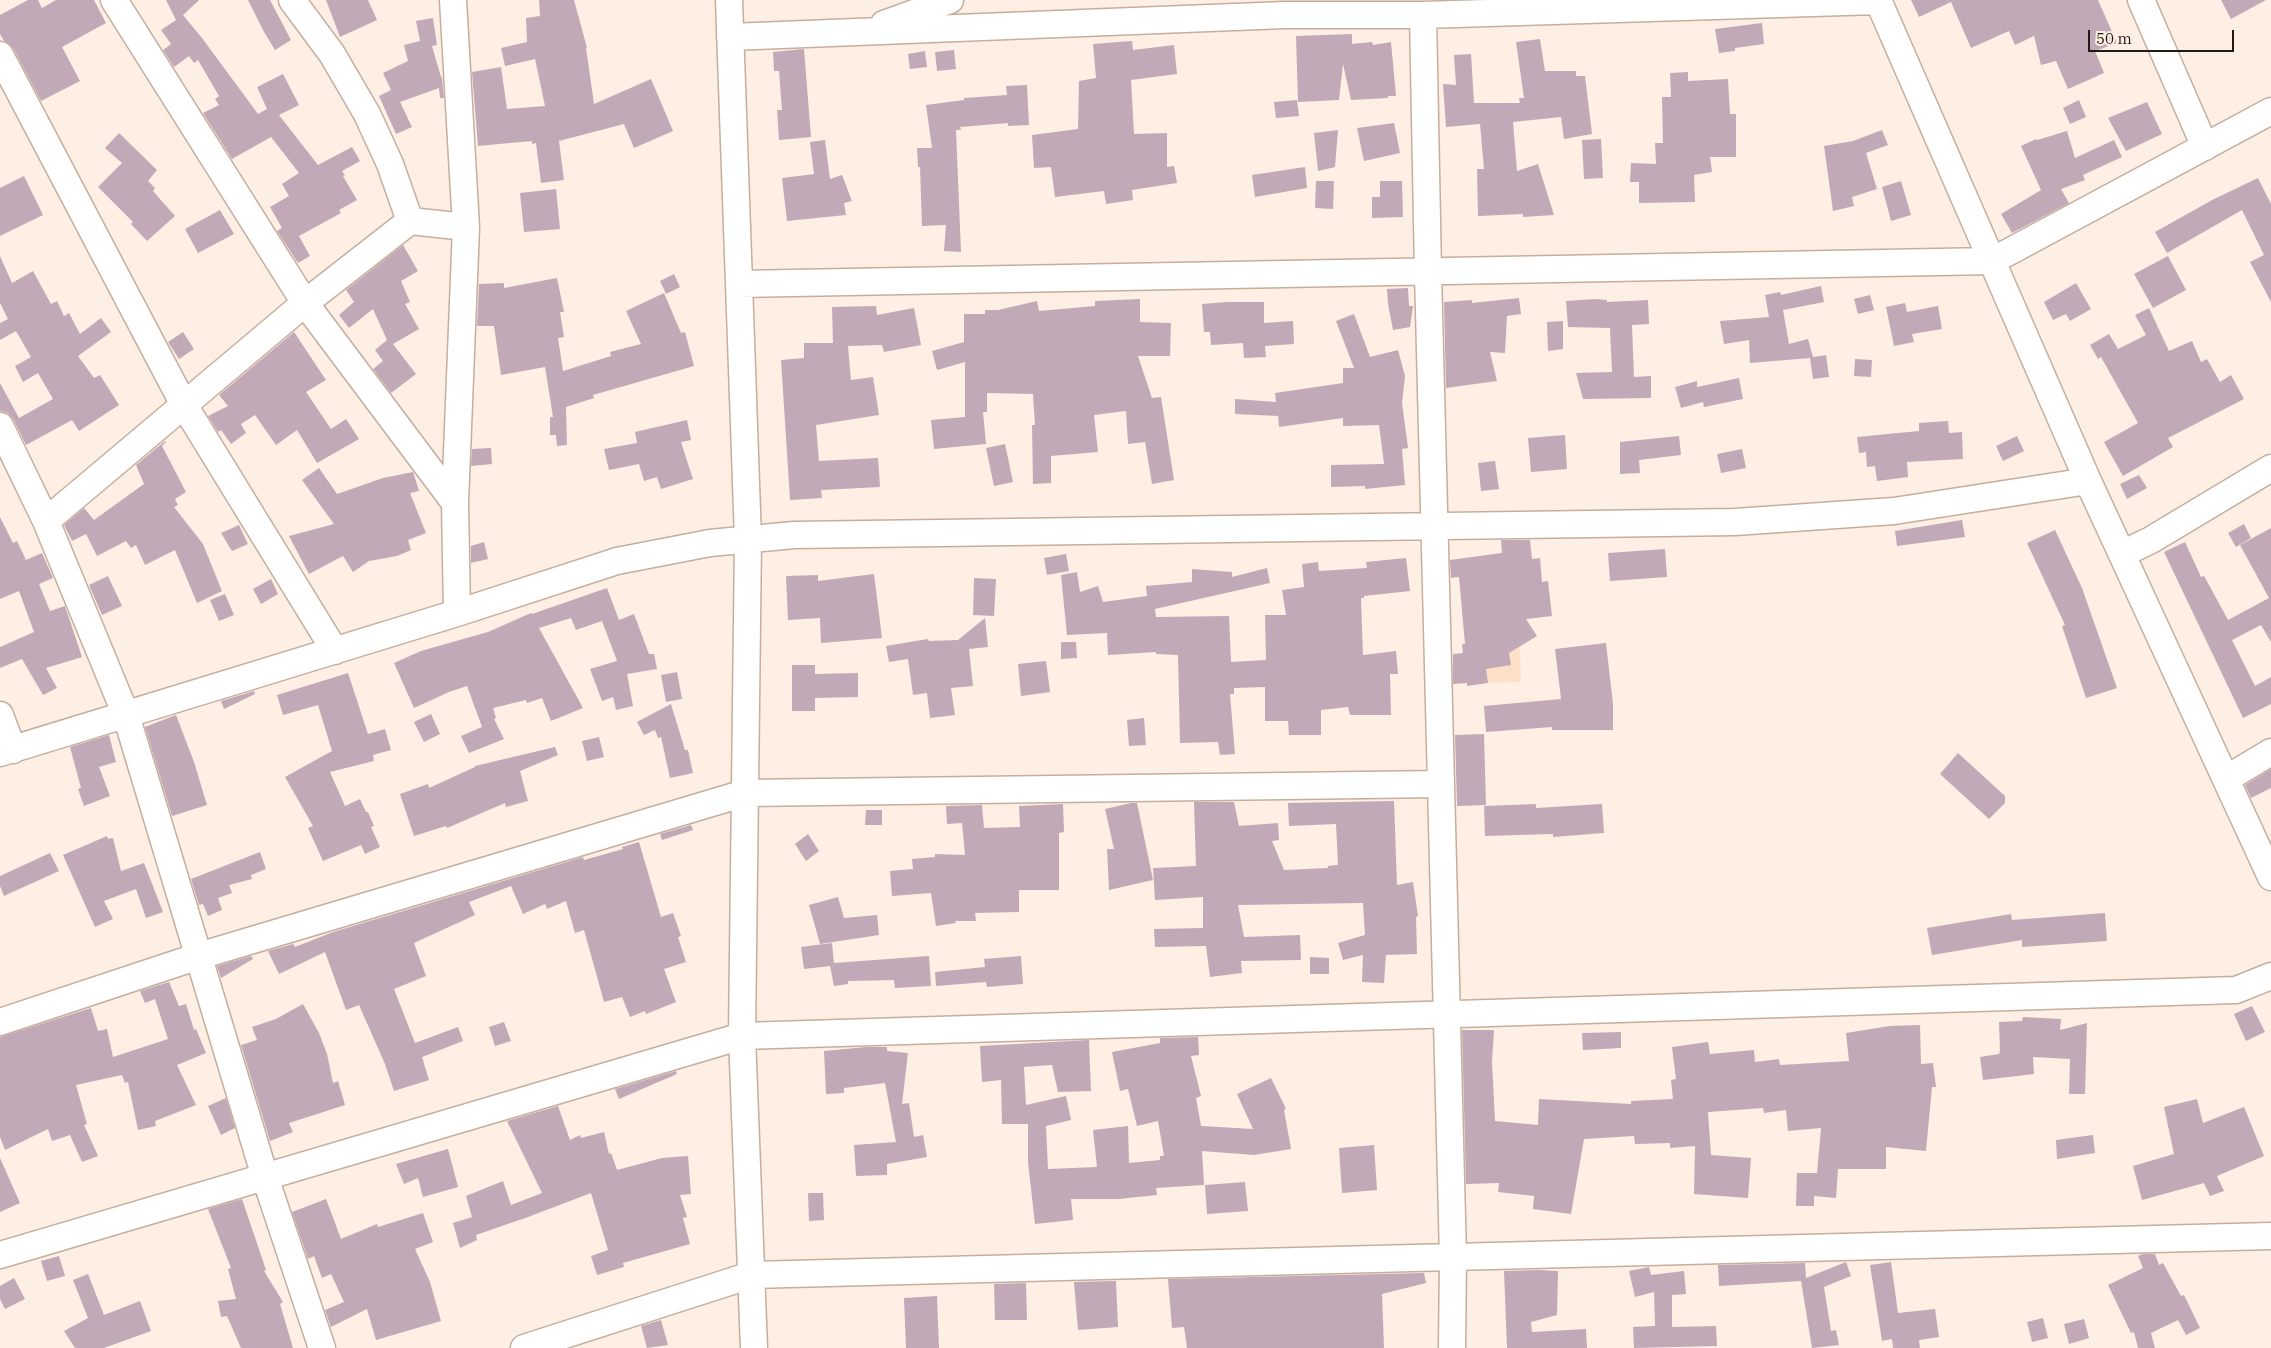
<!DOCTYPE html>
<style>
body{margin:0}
#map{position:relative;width:2271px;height:1348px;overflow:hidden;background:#fdefe4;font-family:"IBM Plex Serif",serif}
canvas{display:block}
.scale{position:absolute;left:2088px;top:30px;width:146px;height:22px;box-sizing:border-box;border:2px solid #211913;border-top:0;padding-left:6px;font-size:15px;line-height:18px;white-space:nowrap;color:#211913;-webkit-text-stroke:4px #fdefe4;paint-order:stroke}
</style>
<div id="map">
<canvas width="2271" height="1348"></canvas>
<div class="scale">50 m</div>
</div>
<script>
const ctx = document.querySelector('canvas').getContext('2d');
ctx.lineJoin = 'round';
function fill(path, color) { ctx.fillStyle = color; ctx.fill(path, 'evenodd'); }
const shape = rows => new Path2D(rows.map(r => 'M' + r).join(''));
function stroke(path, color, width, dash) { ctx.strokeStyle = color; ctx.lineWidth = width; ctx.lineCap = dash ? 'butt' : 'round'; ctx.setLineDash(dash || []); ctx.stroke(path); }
const built = shape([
 [1519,632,1521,682,1474,683,1495,654]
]);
const building = shape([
 [28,0,38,0,42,8,56,0,94,0,106,23,62,47,80,81,41,101,13,48,4,41,0,34,0,15],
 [166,0,199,0,181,17,183,15,202,38,258,114,267,109,257,87,283,74,299,105,279,115,318,165,352,147,360,161,342,171,345,175,343,176,357,200,339,210,341,213,299,236,310,256,298,263,277,231,282,228,270,207,289,196,282,184,299,173,271,137,232,159,203,113,219,105,215,99,219,96,198,60,194,63,189,56,174,67,163,50,171,44,161,30,176,20],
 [248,0,270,0,291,40,275,50,264,32],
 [326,0,368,0,377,20,340,37],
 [539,0,574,0,587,48,586,48,594,104,651,79,673,131,634,148,624,124,559,141,564,180,541,183,536,143,532,144,532,141,478,146,472,72,501,67,507,109,545,106,535,59,505,66,501,48,527,42,526,18,540,16],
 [1911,0,2098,0,2117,43,2095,51,2104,73,2068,89,2056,61,2041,65,2034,36,2015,45,2009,31,1971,48,1951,2,1919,17],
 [2221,0,2266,0,2231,19],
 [433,18,437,45,432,46,441,77,442,77,444,98,440,98,439,88,400,102,412,127,396,134,379,96,391,90,383,73,408,61,404,45,420,41,416,21],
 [1762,23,1764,44,1735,48,1735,51,1719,53,1715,29],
 [1352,34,1352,44,1372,42,1373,45,1391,42,1396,96,1388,96,1388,98,1351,100,1343,64,1339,100,1298,102,1296,36],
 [1540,39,1545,71,1576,71,1576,76,1585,76,1592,134,1564,139,1561,117,1513,122,1517,171,1538,164,1554,215,1523,217,1523,214,1478,216,1477,169,1484,169,1480,124,1446,127,1443,84,1456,85,1454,55,1471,54,1474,103,1520,103,1519,98,1524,98,1516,42],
 [1132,41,1133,50,1174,45,1177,74,1131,80,1134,134,1167,133,1167,167,1174,166,1177,183,1132,190,1133,200,1106,204,1104,191,1055,197,1051,167,1034,168,1032,135,1078,129,1079,81,1096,78,1093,44],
 [804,49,811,137,779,140,777,110,782,110,779,71,774,71,773,52],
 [954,50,956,69,937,71,935,52],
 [925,51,927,67,910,69,908,54],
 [1688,72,1688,81,1728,79,1730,114,1736,114,1736,157,1710,157,1712,172,1694,175,1695,202,1639,203,1639,182,1630,182,1631,163,1656,164,1655,143,1663,143,1662,97,1671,97,1670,73],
 [1027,85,1029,125,1008,126,1008,123,960,127,961,130,956,130,961,252,944,251,946,225,922,226,920,167,918,167,917,148,932,148,926,105,964,100,964,98,1007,95,1006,86],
 [1297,100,1299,116,1276,118,1274,102],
 [2079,100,2086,117,2070,124,2063,108],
 [2147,102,2162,134,2126,151,2108,118],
 [1394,123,1400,153,1364,161,1357,128],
 [1338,130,1335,167,1318,171,1314,133],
 [1882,130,1888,145,1866,153,1877,189,1852,197,1854,206,1833,211,1824,146,1853,141],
 [2067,131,2075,158,2114,140,2122,157,2083,175,2085,180,2061,189,2069,203,2012,233,2001,214,2041,190,2021,146,2036,139,2037,140],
 [119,133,157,170,148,181,155,188,153,191,175,216,147,241,131,224,133,222,98,187,122,163,105,148],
 [1601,139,1603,178,1584,179,1582,140],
 [825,140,830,179,842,175,852,201,844,203,846,215,787,221,782,178,814,174,810,142],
 [1305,167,1307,188,1255,197,1252,175],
 [24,176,43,215,0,236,0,188],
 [2258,178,2271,204,2271,302,2250,262,2264,255,2242,210,2167,253,2155,232,2214,199],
 [1316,181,1334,181,1333,209,1315,208],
 [1380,181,1402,181,1403,217,1372,218,1372,197,1380,197],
 [1901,181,1911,215,1891,221,1882,187],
 [556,189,560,229,524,232,520,193],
 [220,210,234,234,198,253,185,229],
 [403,245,418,271,401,281,410,302,405,304,419,329,393,344,416,374,391,393,373,369,383,361,375,350,387,340,373,309,349,328,339,315,354,302,346,290],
 [0,256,12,283,33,271,51,304,57,301,64,316,69,313,80,334,101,318,111,332,78,356,94,378,100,375,119,405,79,431,72,420,26,445,13,419,8,413,0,411,0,383,19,418,53,399,38,373,23,382,15,366,31,357,16,331,0,340,0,323,8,319,0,303],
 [2168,256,2186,290,2153,308,2134,274],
 [674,274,680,287,666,294,660,281],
 [557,278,564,312,560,312,564,337,558,338,563,371,611,356,610,352,641,344,626,311,664,293,681,333,685,332,694,366,593,395,594,398,566,407,567,445,557,446,556,435,550,435,550,417,553,417,545,367,501,375,494,326,477,326,479,284,504,283,504,288],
 [2076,283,2091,309,2070,321,2066,314,2053,320,2044,302],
 [1821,286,1824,302,1783,310,1789,344,1808,339,1813,357,1826,355,1829,377,1813,379,1810,358,1750,363,1749,340,1724,344,1720,321,1769,317,1765,295,1780,292,1781,295],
 [1408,288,1409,306,1413,306,1410,327,1393,330,1388,304,1387,289],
 [1870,295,1874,310,1858,314,1854,299],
 [1519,298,1521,314,1507,316,1505,353,1490,352,1497,381,1446,388,1444,302,1472,300,1472,303],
 [1140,299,1140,322,1171,323,1170,356,1138,356,1152,398,1161,397,1174,480,1152,484,1145,442,1128,444,1126,411,1094,415,1098,452,1051,456,1051,483,1033,484,1032,425,1035,425,1033,394,987,393,987,412,983,412,986,444,934,449,931,420,965,417,965,362,937,370,932,351,964,342,964,314,985,314,985,310,998,310,1037,301,1039,311,1095,306,1095,301],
 [1595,299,1607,300,1607,302,1648,300,1649,324,1632,325,1634,377,1651,376,1651,398,1583,399,1576,373,1612,372,1610,328,1568,327,1566,301],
 [1226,302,1264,302,1264,323,1293,321,1294,344,1265,346,1266,357,1244,358,1243,343,1211,345,1210,332,1204,332,1202,304],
 [1905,303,1907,312,1938,306,1942,329,1912,334,1914,342,1894,346,1886,307],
 [876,306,877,315,914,308,921,345,884,352,882,345,848,346,851,380,873,377,879,415,816,425,819,461,878,458,880,487,821,490,822,498,790,500,781,360,804,358,804,343,833,343,832,307],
 [2149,308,2169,351,2192,341,2201,362,2207,359,2220,382,2231,375,2244,399,2168,438,2173,447,2123,476,2104,442,2138,423,2101,357,2098,359,2090,345,2109,334,2118,349,2146,335,2135,315],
 [1354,314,1370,357,1398,350,1405,376,1402,403,1408,448,1402,449,1405,485,1365,489,1365,486,1331,487,1331,465,1384,464,1379,425,1343,426,1343,418,1279,427,1278,416,1235,414,1235,399,1276,402,1275,393,1343,383,1343,368,1354,368,1336,321],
 [1563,321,1563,349,1548,351,1547,322],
 [183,332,194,349,179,359,168,342],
 [294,332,326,380,306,392,331,429,346,419,359,439,317,463,297,430,276,445,255,415,241,424,246,433,231,444,221,430,218,432,208,416,228,406,219,395],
 [1855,359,1872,360,1871,377,1854,376],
 [1739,378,1743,399,1704,407,1703,402,1681,408,1675,387,1697,381,1697,387],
 [687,420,691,440,681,442,693,479,661,489,657,477,644,481,639,464,609,470,604,449,637,443,635,432],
 [1948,421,1949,433,1962,432,1963,459,1907,462,1908,477,1877,481,1875,466,1867,467,1866,452,1859,453,1857,437,1919,431,1919,423],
 [1565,435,1567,469,1531,472,1528,438],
 [1679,436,1681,455,1639,460,1640,473,1620,474,1620,442],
 [2017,436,2024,451,2003,461,1996,446],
 [165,441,166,442,162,446,186,492,175,499,178,505,174,507,203,544,222,591,197,603,175,550,145,565,136,545,131,548,126,541,97,556,86,534,72,541,64,525,84,508,94,520,144,484,136,465],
 [1005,444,1013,482,994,486,986,448],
 [491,448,492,464,471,466,472,449],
 [1742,449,1746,468,1721,473,1717,454],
 [1495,461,1499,489,1481,491,1478,463],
 [319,468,337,494,383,478,413,472,419,491,410,493,426,533,408,540,411,550,397,556,369,561,353,572,343,556,309,574,289,536,334,524,302,480],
 [2139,475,2147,488,2127,499,2120,484],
 [0,517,13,543,17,541,26,560,42,553,53,578,39,584,50,611,65,606,82,657,46,668,57,688,43,695,22,659,0,668,0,647,34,632,19,591,0,599],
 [1962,520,1965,537,1897,546,1895,531],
 [2244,524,2251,538,2236,547,2228,533],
 [239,525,248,544,232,551,221,533],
 [2271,528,2271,642,2261,625,2232,640,2255,686,2271,677,2271,704,2243,718,2164,552,2185,542,2201,577,2204,576,2209,585,2228,620,2269,598,2240,545],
 [2055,530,2082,588,2117,688,2086,698,2062,626,2065,625,2027,543],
 [1501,540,1530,540,1532,559,1540,558,1542,582,1548,581,1552,616,1526,619,1537,636,1509,653,1511,665,1486,669,1488,683,1467,686,1467,683,1453,684,1453,654,1463,653,1462,644,1465,644,1459,577,1451,578,1450,560,1502,553],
 [484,542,488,559,471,563,471,546],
 [1665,549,1667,577,1610,581,1608,553],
 [1066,554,1069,571,1047,575,1044,558],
 [1406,558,1410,591,1364,596,1364,598,1361,598,1363,655,1396,651,1398,674,1390,674,1391,715,1350,715,1348,707,1321,710,1321,735,1289,735,1288,721,1265,721,1265,687,1234,688,1234,694,1230,694,1235,754,1220,755,1218,742,1180,743,1178,655,1156,654,1156,652,1108,655,1107,633,1067,635,1061,575,1077,572,1080,592,1098,586,1103,602,1147,596,1146,586,1192,582,1192,569,1232,572,1232,577,1267,568,1270,583,1155,609,1156,617,1229,616,1231,662,1266,660,1265,615,1286,615,1282,590,1304,587,1302,564,1318,562,1319,571,1367,568,1366,562],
 [874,574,882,638,821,643,820,618,788,620,786,576,818,575,818,581],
 [108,576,122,606,102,615,89,585],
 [974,578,996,579,994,616,973,615],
 [271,579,278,594,261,604,253,589],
 [607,588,619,620,634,614,649,654,654,654,657,669,627,674,633,706,616,710,613,697,602,701,590,669,617,661,602,621,576,630,571,618,539,628,583,708,551,721,542,698,527,703,526,700,493,708,496,718,494,719,504,739,469,753,461,736,482,727,467,686,449,692,414,708,394,663,421,651,488,632,531,613,532,614],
 [225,594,234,615,219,621,210,600],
 [985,618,988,647,969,649,973,686,951,688,955,715,930,718,927,693,913,695,908,659,889,662,886,646,928,639,929,641,958,640],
 [1061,642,1076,642,1077,658,1061,659],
 [1606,643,1613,704,1613,730,1552,730,1552,727,1486,732,1484,706,1561,699,1555,649],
 [1046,661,1050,692,1021,696,1018,664],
 [792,665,815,665,815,674,858,673,858,697,815,698,815,711,792,711],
 [677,672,682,699,666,702,661,675],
 [348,673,368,734,385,729,391,750,373,755,374,761,330,772,345,806,360,799,366,812,368,812,374,826,371,827,380,847,365,854,361,845,323,861,308,828,313,826,285,777,332,751,318,705,283,715,277,695],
 [254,691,255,694,224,709,221,701],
 [671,704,685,750,688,750,693,773,670,778,661,737,658,738,655,730,644,735,637,722],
 [431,714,440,734,424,742,414,722],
 [176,715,194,762,207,805,172,816,145,727],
 [1144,718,1146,745,1129,746,1127,720],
 [1484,734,1486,805,1457,806,1455,735],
 [109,735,116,762,99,767,110,796,84,806,78,789,81,788,70,747],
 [599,737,604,757,587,761,582,741],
 [555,747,558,755,520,771,528,801,506,807,505,803,447,828,446,826,414,836,400,794,428,784,429,788,475,767,475,766],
 [1958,753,2005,796,2005,803,1989,819,1940,774],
 [2271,769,2271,788,2251,798,2245,785],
 [1394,801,1397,885,1413,882,1418,916,1416,917,1417,954,1386,955,1384,983,1362,982,1363,955,1343,960,1338,943,1365,935,1363,903,1238,905,1244,937,1300,935,1301,960,1241,961,1242,973,1210,977,1206,946,1155,947,1154,929,1203,928,1203,897,1155,900,1153,868,1196,866,1194,802,1234,802,1239,826,1278,823,1279,840,1272,841,1284,870,1328,868,1328,866,1338,865,1336,824,1289,826,1288,803],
 [1131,803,1137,803,1153,880,1109,890,1107,849,1114,849,1105,809],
 [1063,804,1064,832,1059,833,1059,890,1019,890,1019,912,975,913,976,921,955,921,956,923,936,926,931,893,892,896,890,871,913,869,912,859,935,857,935,854,965,855,962,823,947,824,946,806,982,805,984,828,1020,827,1019,806],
 [1536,804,1536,808,1602,804,1604,833,1553,837,1553,834,1485,836,1484,806],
 [866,810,882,810,882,825,865,825],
 [691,825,693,830,662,840,660,834],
 [808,834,819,851,806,861,795,844],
 [107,836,108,839,113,838,121,871,144,863,163,912,146,918,136,889,104,901,113,919,95,927,63,855],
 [639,842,661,917,673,913,681,936,678,937,686,962,664,969,676,1002,646,1014,645,1011,630,1017,622,997,604,1002,584,930,575,933,566,901,547,909,545,904,523,914,511,886,469,902,475,915,414,943,426,976,394,989,415,1043,458,1027,463,1041,422,1057,429,1080,394,1091,385,1064,359,1005,346,1010,325,952,279,974,268,951,293,944,295,947,333,932,583,857,584,860,623,849,622,847],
 [260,852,266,869,251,875,252,879,229,885,232,893,218,898,222,910,208,916,203,904,199,905,191,879],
 [50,853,59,871,4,896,0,886,0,876],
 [838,897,844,918,877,915,879,935,820,944,809,905],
 [2105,913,2107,941,2022,947,2022,940,1932,955,1927,928,2011,914,2012,920],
 [832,943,834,963,929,956,931,986,895,988,894,980,848,981,848,984,834,986,830,966,804,969,801,947],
 [251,956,253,959,221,978,217,966],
 [1021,956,1023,984,987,987,986,982,936,986,935,972,985,967,984,959],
 [1310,957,1329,958,1329,974,1310,974],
 [169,982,179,1006,186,1004,194,1030,196,1029,206,1053,177,1065,196,1105,155,1121,156,1126,138,1130,128,1082,125,1083,122,1075,76,1085,87,1124,84,1125,98,1156,82,1162,70,1135,52,1141,48,1129,5,1150,0,1137,0,1037,91,1008,98,1031,107,1029,113,1057,168,1039,155,999,145,1003,140,991],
 [303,1004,319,1033,327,1054,333,1083,338,1081,345,1105,289,1123,293,1132,270,1141,241,1045,257,1040,252,1027,276,1019],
 [2252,1006,2265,1032,2246,1041,2234,1014],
 [2023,1017,2061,1019,2060,1030,2087,1023,2085,1094,2069,1094,2070,1059,2033,1057,2034,1074,1983,1080,1980,1057,1999,1054,2000,1051,1999,1022,2022,1021],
 [504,1022,511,1041,495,1046,489,1027],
 [1920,1025,1921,1064,1933,1063,1936,1087,1932,1087,1926,1151,1886,1147,1886,1169,1838,1169,1836,1198,1814,1196,1814,1206,1796,1206,1797,1173,1817,1173,1821,1128,1788,1131,1786,1110,1764,1113,1763,1108,1708,1112,1711,1155,1751,1158,1748,1198,1694,1194,1695,1146,1670,1148,1670,1143,1635,1144,1634,1136,1584,1139,1571,1214,1533,1209,1534,1196,1498,1192,1499,1183,1466,1184,1462,1030,1494,1030,1492,1062,1495,1121,1538,1125,1539,1099,1631,1104,1631,1101,1673,1099,1671,1080,1676,1079,1672,1047,1708,1042,1710,1054,1754,1050,1755,1062,1779,1059,1780,1065,1849,1061,1846,1033,1890,1026],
 [1621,1032,1621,1048,1583,1050,1582,1033],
 [1198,1037,1199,1055,1191,1056,1201,1096,1196,1098,1201,1126,1253,1129,1237,1094,1271,1078,1286,1109,1284,1110,1291,1149,1254,1155,1202,1151,1204,1185,1156,1188,1157,1195,1118,1199,1071,1199,1073,1220,1035,1224,1028,1162,1028,1124,1002,1124,1001,1080,982,1082,980,1046,1089,1040,1091,1091,1058,1092,1052,1065,1024,1067,1026,1105,1066,1096,1071,1120,1046,1126,1048,1169,1097,1167,1093,1130,1128,1126,1129,1163,1160,1160,1160,1156,1164,1156,1158,1121,1137,1126,1128,1089,1120,1091,1112,1052,1160,1043,1160,1038],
 [866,1047,887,1047,887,1051,908,1053,902,1104,909,1103,914,1137,923,1135,927,1157,887,1164,887,1175,856,1176,854,1145,896,1142,885,1083,844,1088,844,1093,826,1094,824,1051],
 [676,1071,677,1074,619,1099,615,1089],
 [226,1098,235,1128,221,1135,208,1106],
 [2197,1099,2203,1123,2244,1107,2264,1156,2217,1176,2224,1191,2210,1196,2204,1183,2142,1200,2133,1166,2174,1154,2164,1107],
 [558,1106,570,1140,580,1135,581,1138,604,1132,609,1154,611,1153,617,1170,662,1158,688,1156,691,1194,680,1195,687,1217,683,1218,690,1244,623,1263,624,1267,597,1275,591,1256,608,1250,591,1193,528,1217,476,1235,477,1240,460,1248,453,1223,472,1217,466,1196,503,1181,511,1205,542,1193,507,1121],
 [2093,1135,2095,1153,2057,1159,2056,1140],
 [1374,1145,1377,1190,1342,1193,1339,1148],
 [448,1149,458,1187,423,1197,418,1178,404,1184,396,1164],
 [0,1158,20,1203,0,1212],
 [1245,1182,1248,1211,1207,1214,1205,1185],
 [808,1193,823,1193,824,1220,809,1221],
 [242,1199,266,1270,264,1271,283,1302,280,1304,293,1348,241,1348,227,1316,221,1317,218,1301,236,1299,228,1269,231,1268,208,1209],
 [326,1199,341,1239,377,1224,378,1227,423,1213,433,1242,415,1249,430,1282,441,1321,376,1340,367,1309,331,1327,325,1310,344,1302,331,1274,322,1278,314,1256,308,1259,292,1212],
 [2143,1254,2155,1254,2159,1265,2163,1263,2181,1296,2184,1295,2200,1328,2186,1335,2178,1320,2151,1333,2155,1348,2138,1348,2134,1332,2131,1333,2108,1285,2143,1268,2138,1256],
 [59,1256,65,1276,47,1281,41,1261],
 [1846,1262,1851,1276,1824,1287,1831,1331,1836,1330,1839,1345,1812,1348,1801,1281,1719,1286,1718,1265,1805,1263,1806,1278],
 [1891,1262,1898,1313,1935,1309,1939,1337,1919,1340,1920,1348,1893,1348,1892,1339,1882,1341,1870,1265],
 [1649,1267,1651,1275,1684,1271,1686,1294,1672,1295,1672,1327,1716,1326,1717,1346,1634,1348,1633,1327,1655,1326,1654,1292,1635,1297,1629,1271],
 [1539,1270,1558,1271,1557,1315,1531,1322,1532,1332,1586,1329,1587,1348,1507,1348,1504,1271],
 [1424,1273,1426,1283,1382,1294,1384,1348,1187,1348,1184,1327,1172,1328,1168,1279],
 [88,1274,104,1315,140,1301,151,1331,104,1348,75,1348,64,1331,88,1318,73,1280],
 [14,1278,25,1299,5,1309,0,1299,0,1286],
 [1116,1281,1118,1327,1078,1330,1074,1282],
 [1026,1283,1027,1320,995,1320,994,1284],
 [937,1296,939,1348,906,1348,904,1298],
 [2043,1318,2048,1338,2032,1342,2027,1322],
 [2084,1319,2089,1338,2069,1344,2064,1324],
 [661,1320,668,1345,647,1348,641,1326]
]);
const minor = shape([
 [114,0,305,303,455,503],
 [292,0,332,54,367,114,390,164,410,221],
 [453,0,466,227,455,503,457,613],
 [729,0,748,539,742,1036,754,1348],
 [1878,0,2088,481,2271,877],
 [2141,0,2205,147],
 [1423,15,1428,272,1453,1257,1452,1348],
 [884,24,950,0],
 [730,37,1285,15,1423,15,1878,1],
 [0,55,184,405,335,651],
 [739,284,1992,261,2271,111],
 [0,426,46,521,126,715,265,1177,322,1348],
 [46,521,305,303,410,221,466,227],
 [2122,554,2151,540,2271,468],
 [0,715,13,750],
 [0,753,457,613,617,561,710,543,794,535,1735,522,1894,511,2088,481],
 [2226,779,2271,752],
 [0,1022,199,956,745,793,1440,784],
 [0,1255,742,1036,2236,990,2271,976],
 [524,1348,751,1275,2271,1236]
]);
fill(built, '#fee0c9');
fill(building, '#c2a9b7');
stroke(minor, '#c5ae9d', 29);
stroke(minor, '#fff', 26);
</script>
